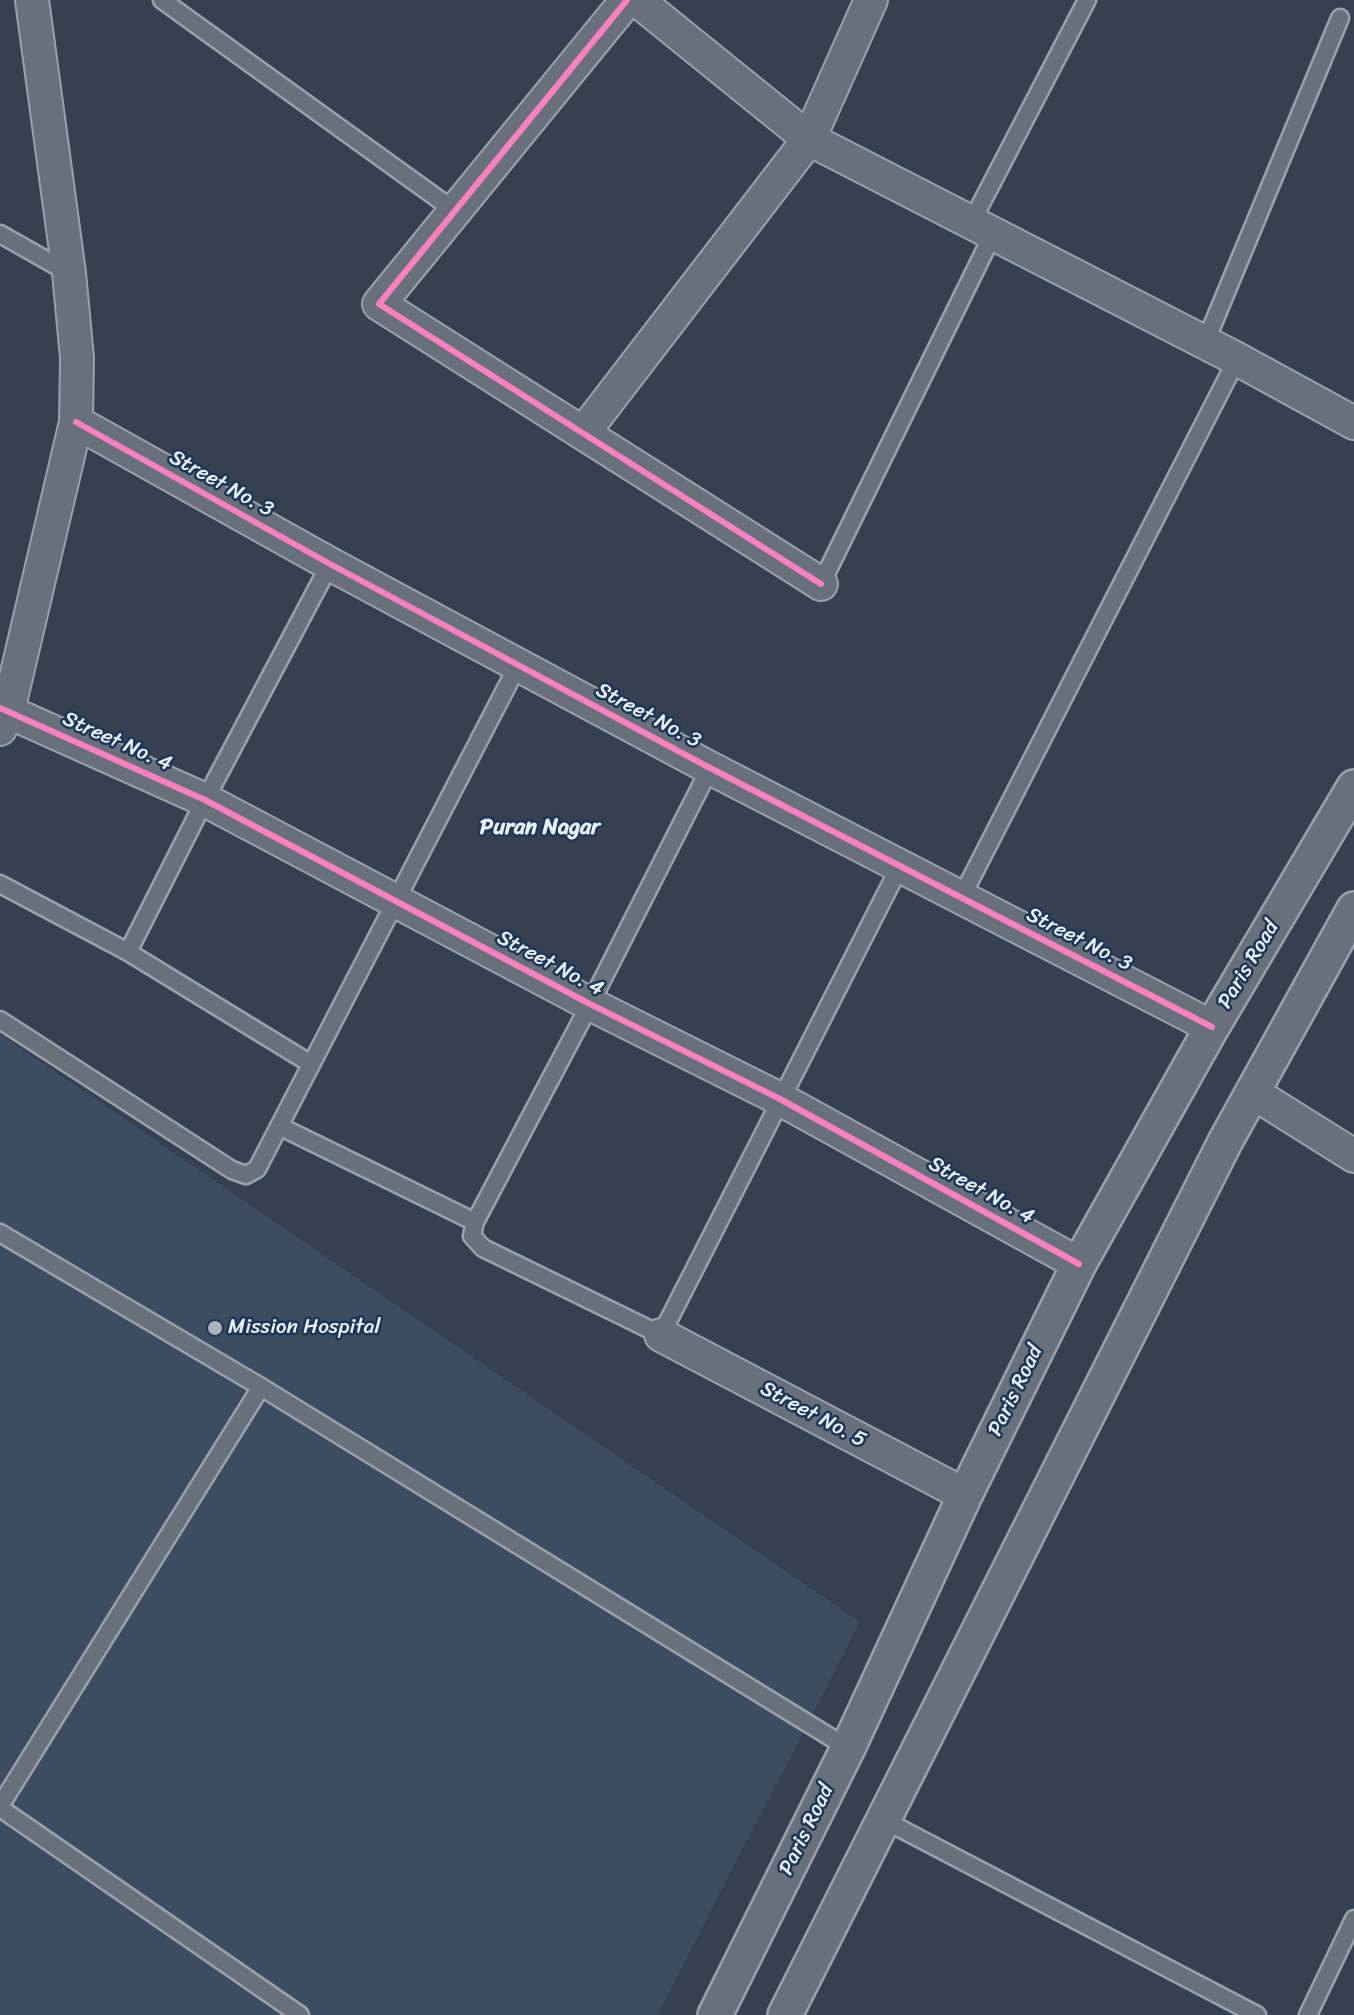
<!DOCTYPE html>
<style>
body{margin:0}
canvas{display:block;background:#354050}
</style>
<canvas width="1354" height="2015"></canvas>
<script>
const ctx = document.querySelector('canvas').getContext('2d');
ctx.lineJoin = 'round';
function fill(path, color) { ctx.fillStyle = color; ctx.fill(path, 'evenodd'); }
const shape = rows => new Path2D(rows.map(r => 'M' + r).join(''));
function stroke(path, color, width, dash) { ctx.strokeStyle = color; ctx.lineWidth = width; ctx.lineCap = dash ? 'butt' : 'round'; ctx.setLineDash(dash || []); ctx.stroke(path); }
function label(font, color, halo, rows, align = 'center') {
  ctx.font = font + ' Sriracha,sans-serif'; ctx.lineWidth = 5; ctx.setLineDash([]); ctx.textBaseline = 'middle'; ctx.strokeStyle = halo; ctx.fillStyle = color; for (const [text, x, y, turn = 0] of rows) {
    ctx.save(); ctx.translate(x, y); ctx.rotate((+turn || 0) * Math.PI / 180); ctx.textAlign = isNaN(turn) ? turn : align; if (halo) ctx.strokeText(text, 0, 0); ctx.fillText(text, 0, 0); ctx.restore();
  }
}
const built = shape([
 [0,1034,860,1622,657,2015,0,2015]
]);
const service = shape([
 [162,0,455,211],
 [971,223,1087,0],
 [0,234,69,273],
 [1205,343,1340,18],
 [821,584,993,234],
 [710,768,590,1004,475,1222,472,1236,483,1248,661,1335,900,866],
 [0,884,128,952,311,1064],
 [961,898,1237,359],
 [128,952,205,800,330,564],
 [0,1020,232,1170,246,1175,257,1169,518,665],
 [279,1126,475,1222],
 [0,1233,261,1387,848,1748],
 [0,1806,261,1387],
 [0,1808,300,2015],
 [882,1819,1257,2015],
 [1308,2015,1354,1919]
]);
const minor = shape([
 [627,0,379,304,821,584],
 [637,0,809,139,1237,359,1354,423],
 [76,422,330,564,710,768,1212,1027],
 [584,432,809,139,871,0],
 [0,708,205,800,590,1004,780,1099,1079,1264],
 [0,729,8,711,76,422,77,358,69,273,32,0],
 [1252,1092,1354,1156],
 [661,1335,965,1495]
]);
const secondary = shape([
 [715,2015,848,1748,965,1495,1079,1264,1212,1027,1354,787],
 [785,2015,1225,1142,1354,909]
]);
const cycleway = shape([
 [627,0,379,304,821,584],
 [76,422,330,564,710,768,1212,1027],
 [0,708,205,800,590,1004,780,1099,1079,1264]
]);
const markers = [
 [215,1328,8,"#a9b3bd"]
];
const streetNames = [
 ["Street No. 3",221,484,29],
 ["Street No. 3",648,716,28],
 ["Street No. 4",117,742,24],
 ["Street No. 3",1079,940,27],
 ["Street No. 4",550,964,28],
 ["Paris Road",1249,965,-59],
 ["Street No. 4",981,1191,29],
 ["Paris Road",1016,1391,-64],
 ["Street No. 5",813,1415,28],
 ["Paris Road",807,1830,-64]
];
const poiNames = [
 ["Mission Hospital",228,1328]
];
const neighbourhoodNames = [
 ["Puran Nagar",540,828]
];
fill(built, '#3c4c61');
stroke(service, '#9aa1aa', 21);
stroke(minor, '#9aa1aa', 36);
stroke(secondary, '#9aa1aa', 38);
stroke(service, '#68707b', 16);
stroke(minor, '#68707b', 32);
stroke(secondary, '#68707b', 33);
stroke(cycleway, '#ff80c0', 6);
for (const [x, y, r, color] of markers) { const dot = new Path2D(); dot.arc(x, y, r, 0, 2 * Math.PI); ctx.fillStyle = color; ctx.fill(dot); stroke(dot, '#1d3557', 2); }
label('21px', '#e8f1f8', '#1d3557', streetNames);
label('21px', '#e8f1f8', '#1d3557', poiNames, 'left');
label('bold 22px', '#e8f1f8', '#1d3557', neighbourhoodNames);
</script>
